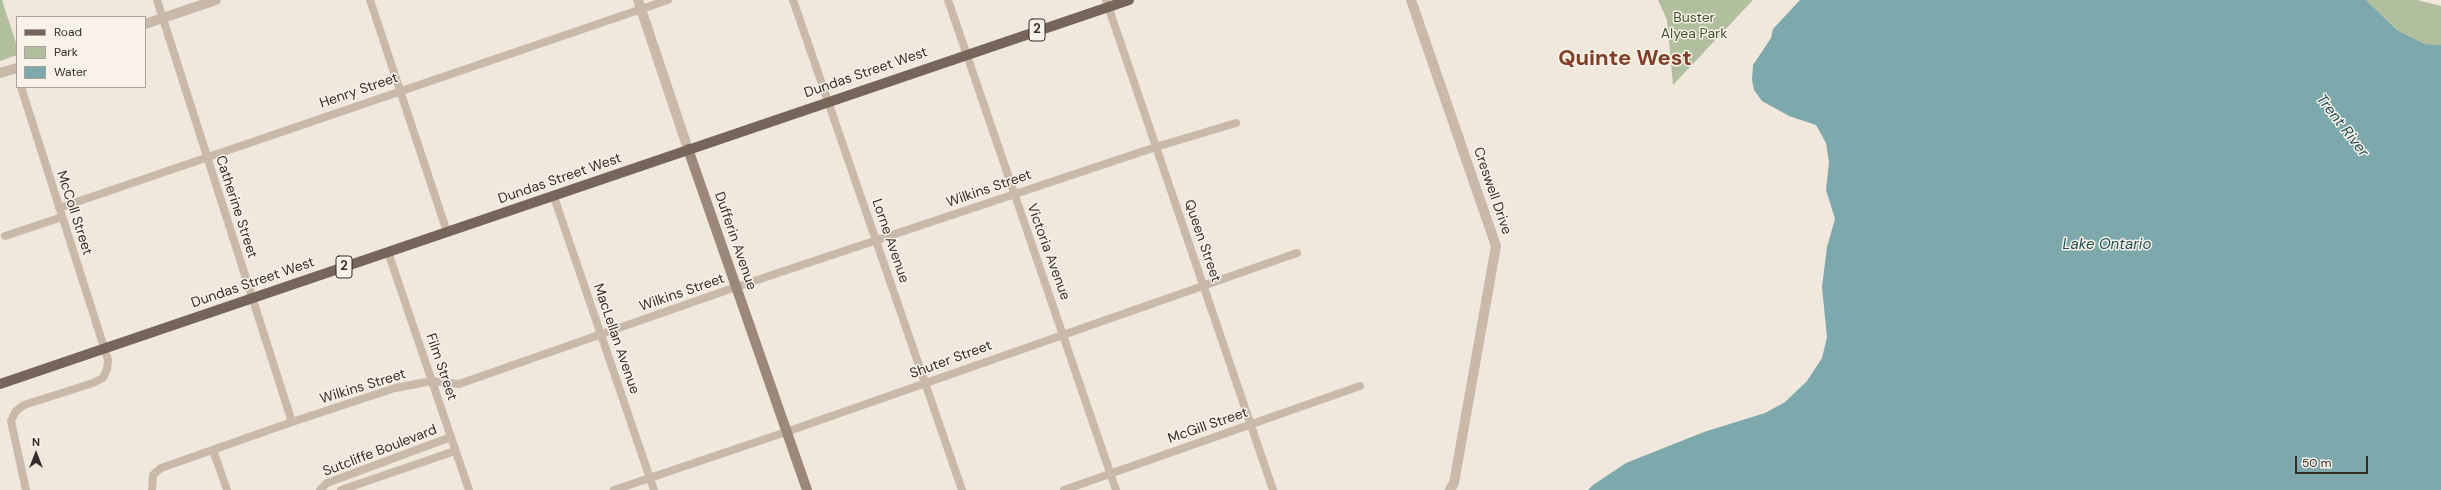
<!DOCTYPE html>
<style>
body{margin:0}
#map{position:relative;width:2441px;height:490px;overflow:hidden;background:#f0e8dd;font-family:"DM Sans",sans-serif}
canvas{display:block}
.legend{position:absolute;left:16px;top:16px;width:130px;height:72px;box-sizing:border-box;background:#f8f2e9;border:1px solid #aaa39c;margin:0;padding:5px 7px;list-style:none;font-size:12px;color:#352d29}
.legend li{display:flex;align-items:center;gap:8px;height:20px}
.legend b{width:20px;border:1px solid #aaa39c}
.north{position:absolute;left:16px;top:434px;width:40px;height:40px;-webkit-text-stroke:3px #f8f2e9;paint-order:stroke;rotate:0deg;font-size:11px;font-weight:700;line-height:16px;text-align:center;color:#352d29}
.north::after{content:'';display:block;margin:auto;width:14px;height:18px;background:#352d29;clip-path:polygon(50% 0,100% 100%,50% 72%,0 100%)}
.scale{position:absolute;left:2295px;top:456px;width:73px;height:18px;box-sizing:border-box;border:2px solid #352d29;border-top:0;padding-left:5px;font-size:12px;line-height:14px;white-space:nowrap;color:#352d29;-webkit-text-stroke:3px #f8f2e9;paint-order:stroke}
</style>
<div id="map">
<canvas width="2441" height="490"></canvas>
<ul class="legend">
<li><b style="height:5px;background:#76655b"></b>Road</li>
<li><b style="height:11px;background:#b2bf9e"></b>Park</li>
<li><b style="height:11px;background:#7da8ac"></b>Water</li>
</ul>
<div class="north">N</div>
<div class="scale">50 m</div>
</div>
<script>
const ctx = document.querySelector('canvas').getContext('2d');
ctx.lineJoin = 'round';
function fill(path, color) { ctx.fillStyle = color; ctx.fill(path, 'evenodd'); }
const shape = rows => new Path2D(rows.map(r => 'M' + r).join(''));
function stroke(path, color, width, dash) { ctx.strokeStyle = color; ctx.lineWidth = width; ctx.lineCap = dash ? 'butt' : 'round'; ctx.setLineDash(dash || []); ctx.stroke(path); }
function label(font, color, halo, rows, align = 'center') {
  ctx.font = font + ' "DM Sans",sans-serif'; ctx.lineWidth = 3; ctx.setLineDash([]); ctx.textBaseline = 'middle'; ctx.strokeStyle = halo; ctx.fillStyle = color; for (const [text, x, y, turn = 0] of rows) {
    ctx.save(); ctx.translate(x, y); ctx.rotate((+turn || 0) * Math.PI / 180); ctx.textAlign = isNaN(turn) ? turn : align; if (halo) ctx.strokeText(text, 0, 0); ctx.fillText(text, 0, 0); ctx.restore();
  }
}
const green = shape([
 [0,0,2,0,17,46,17,55,0,61],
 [1658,0,1753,0,1673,85,1667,20],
 [2366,0,2417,0,2441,6,2441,45,2425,44,2397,30]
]);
const water = shape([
 [1800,0,2366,0,2397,30,2425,44,2441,45,2441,490,1588,490,1593,485,1626,463,1704,432,1765,413,1785,402,1807,381,1822,358,1827,337,1822,287,1827,247,1835,219,1826,190,1829,162,1826,143,1816,125,1789,116,1762,101,1754,90,1752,80,1753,65,1771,38,1773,29]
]);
const minor = shape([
 [157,0,292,422],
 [370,0,447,232],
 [793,0,962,490],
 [948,0,1116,490],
 [1106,0,1273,490],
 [21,87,108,360,107,369,103,378,93,383,24,405,16,411,11,421,26,490],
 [554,197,654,490],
 [59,208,668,0],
 [5,236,62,217],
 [388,252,469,490],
 [213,450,227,490],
 [152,490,153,475,161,468,292,422,395,388,432,381,459,384,736,287,1156,147,1236,123],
 [320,490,327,483,451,437],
 [341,490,455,451],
 [614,490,786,432,1297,253],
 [1064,490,1360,386]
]);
const tertiary = shape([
 [638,0,688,149],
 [1411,0,1496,246,1454,483,1450,490],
 [145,24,216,0],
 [0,73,17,68]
]);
const secondary = shape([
 [688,149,807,490]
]);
const primary = shape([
 [0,384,1129,0]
]);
const shields = [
 [1037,30,16],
 [344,267,16]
];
const shieldNames = [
 ["2",1037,30],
 ["2",344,267]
];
const parkNames = [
 ["Buster",1694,18],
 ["Alyea Park",1694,34]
];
const streetNames = [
 ["Dundas Street West",866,73,-19],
 ["Henry Street",359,91,-19],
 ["Dundas Street West",560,179,-19],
 ["Wilkins Street",989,189,-19],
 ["Creswell Drive",1492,191,71],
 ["Catherine Street",236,207,72],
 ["McColl Street",74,213,72],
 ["Dufferin Avenue",735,241,71],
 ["Lorne Avenue",890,241,71],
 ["Queen Street",1202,241,71],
 ["Victoria Avenue",1048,252,70],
 ["Dundas Street West",253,283,-19],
 ["Wilkins Street",682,293,-19],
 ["MacLellan Avenue",616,339,71],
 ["Shuter Street",951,360,-20],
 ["Film Street",441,367,71],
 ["Wilkins Street",363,387,-17],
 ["McGill Street",1208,426,-19],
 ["Sutcliffe Boulevard",380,451,-21]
];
const waterNames = [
 ["Trent River",2342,126,52],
 ["Lake Ontario",2107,245]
];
const townNames = [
 ["Quinte West",1625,59]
];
fill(green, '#b2bf9e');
fill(water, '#7da8ac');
stroke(minor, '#c8b9a9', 8);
stroke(tertiary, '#c8b9a9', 10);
stroke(secondary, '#9b887b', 10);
stroke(primary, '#76655b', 10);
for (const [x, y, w] of shields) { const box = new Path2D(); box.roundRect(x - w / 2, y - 11, w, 22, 3); ctx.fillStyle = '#f8f2e9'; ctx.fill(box); stroke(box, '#352d29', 1); }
label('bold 13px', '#352d29', null, shieldNames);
label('14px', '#43522e', '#f8f2e9', parkNames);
label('14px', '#352d29', '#f8f2e9', streetNames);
label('italic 15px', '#214f54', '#f8f2e9', waterNames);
label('bold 22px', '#7f4027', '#f8f2e9', townNames);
</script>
